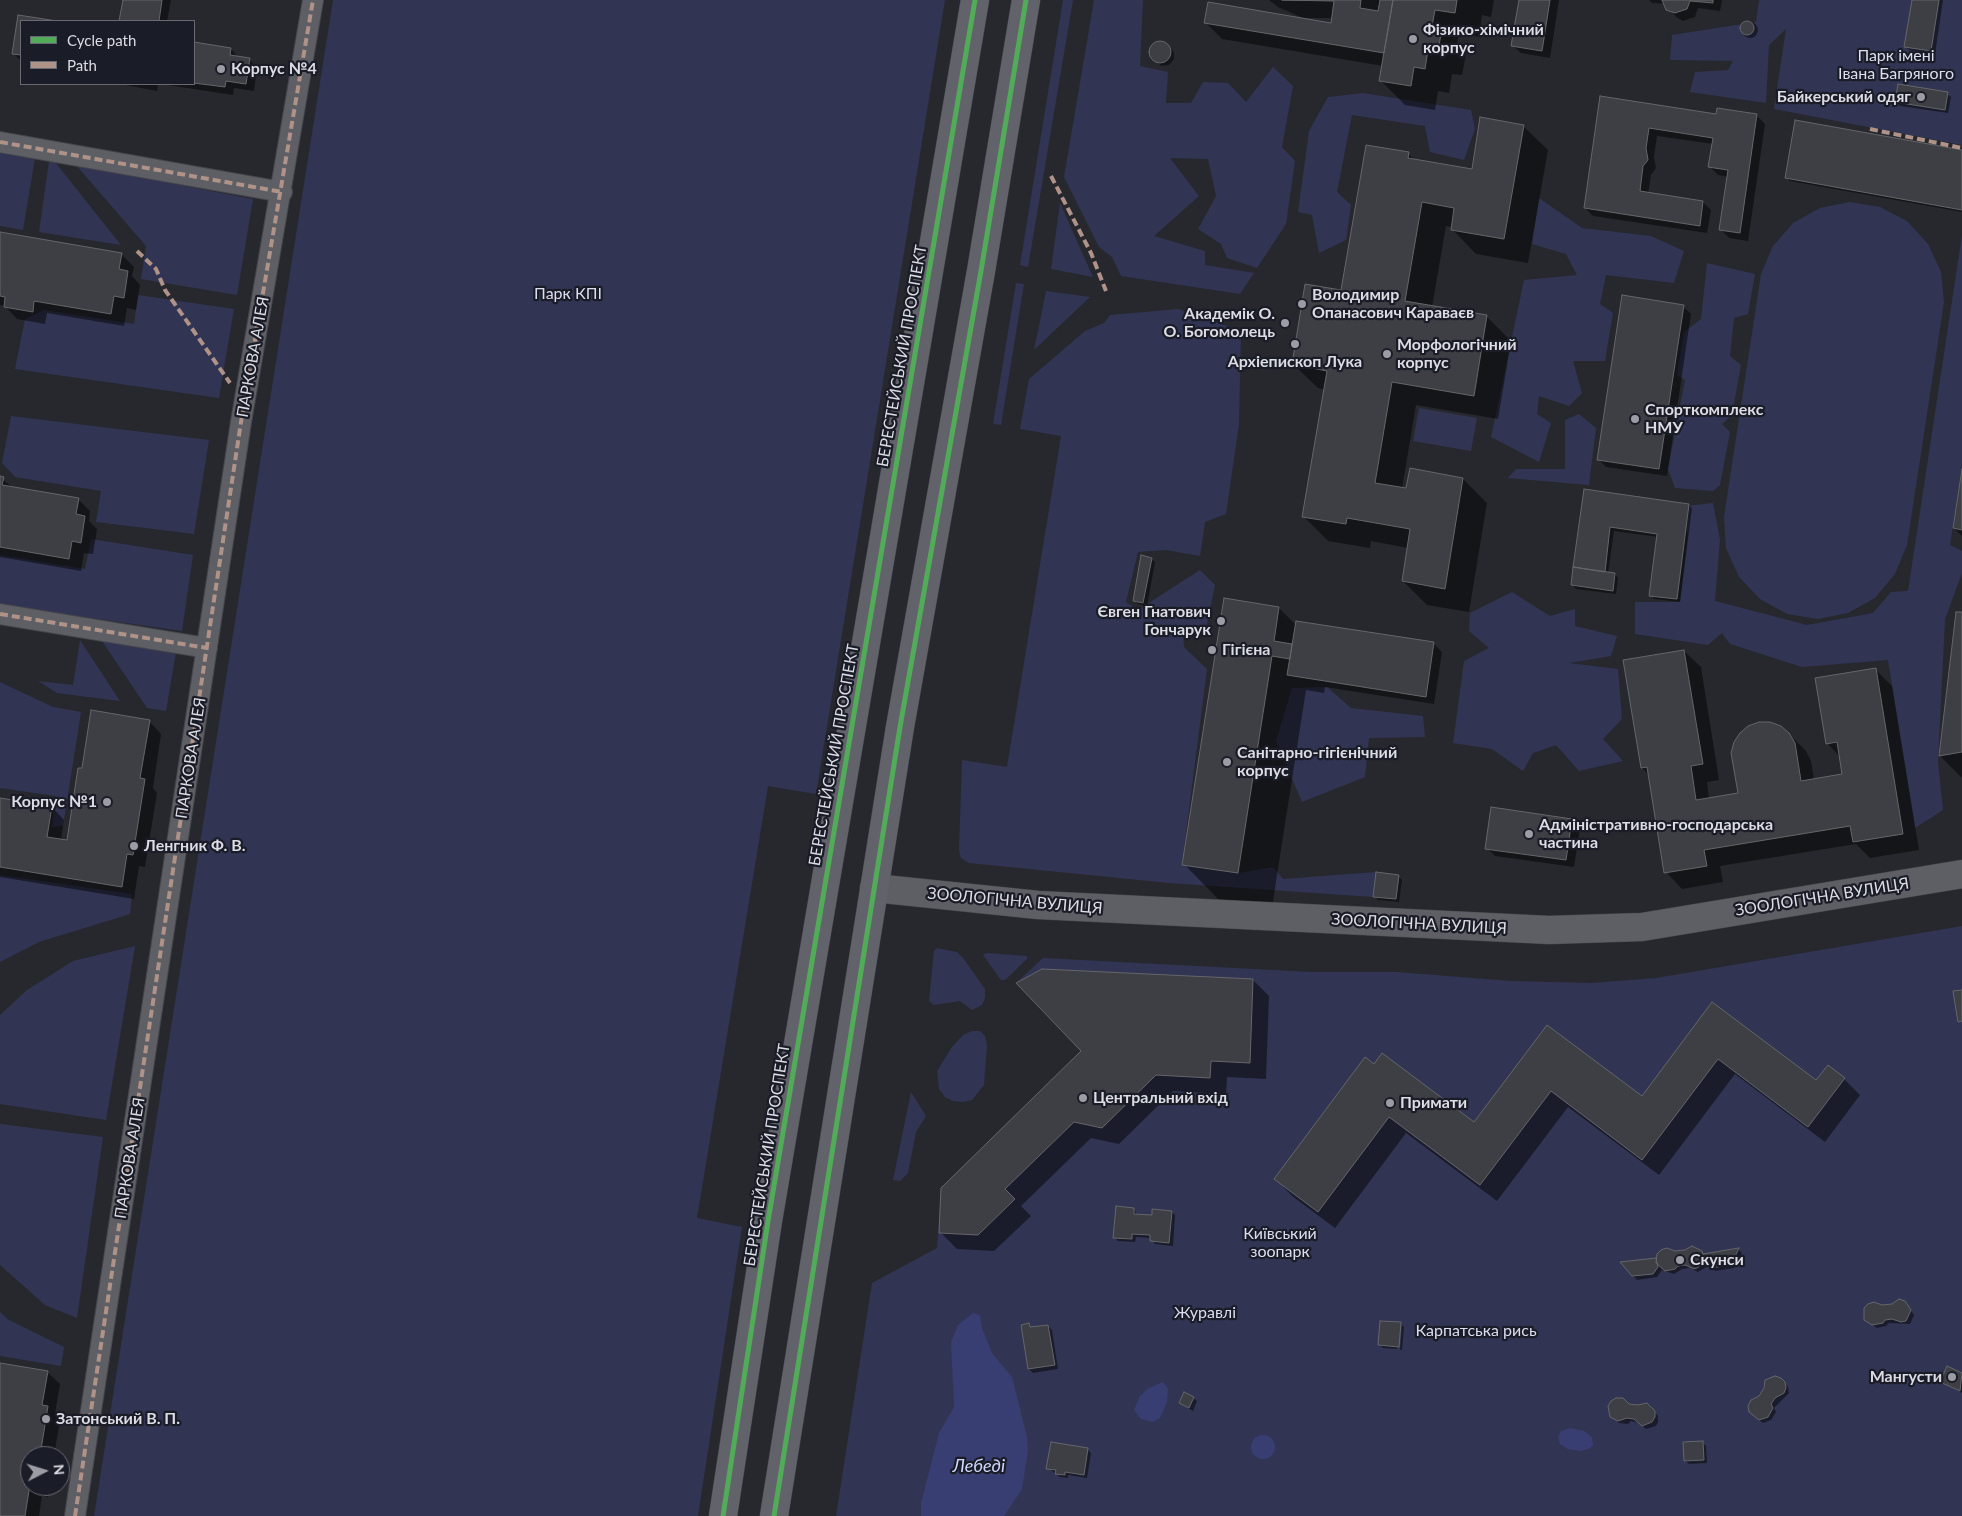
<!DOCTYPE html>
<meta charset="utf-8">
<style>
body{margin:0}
#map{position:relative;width:1962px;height:1516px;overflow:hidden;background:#27282e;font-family:Lato,sans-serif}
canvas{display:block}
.legend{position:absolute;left:20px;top:20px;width:175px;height:65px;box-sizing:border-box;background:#1a1c27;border:1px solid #676973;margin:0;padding:6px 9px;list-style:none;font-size:15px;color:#dbdce4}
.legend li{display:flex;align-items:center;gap:10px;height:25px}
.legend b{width:25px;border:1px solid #676973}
.north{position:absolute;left:20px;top:1446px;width:50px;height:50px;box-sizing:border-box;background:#1a1c27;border:1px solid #676973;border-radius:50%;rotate:85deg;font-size:14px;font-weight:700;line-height:20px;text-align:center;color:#dbdce4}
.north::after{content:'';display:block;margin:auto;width:18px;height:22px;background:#9c9da4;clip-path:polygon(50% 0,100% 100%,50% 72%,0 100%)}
</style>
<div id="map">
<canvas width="1962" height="1516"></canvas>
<ul class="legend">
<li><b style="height:6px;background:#51ab58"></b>Cycle path</li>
<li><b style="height:6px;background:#af9288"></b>Path</li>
</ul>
<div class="north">N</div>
</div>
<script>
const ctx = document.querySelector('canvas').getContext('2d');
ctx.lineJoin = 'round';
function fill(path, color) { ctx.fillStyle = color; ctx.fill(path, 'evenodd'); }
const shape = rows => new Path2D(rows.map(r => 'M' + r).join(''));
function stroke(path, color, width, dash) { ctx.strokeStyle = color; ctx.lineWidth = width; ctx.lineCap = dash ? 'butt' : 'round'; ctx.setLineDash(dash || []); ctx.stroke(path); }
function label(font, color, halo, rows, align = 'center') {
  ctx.font = font + ' Lato,sans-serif'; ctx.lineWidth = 4.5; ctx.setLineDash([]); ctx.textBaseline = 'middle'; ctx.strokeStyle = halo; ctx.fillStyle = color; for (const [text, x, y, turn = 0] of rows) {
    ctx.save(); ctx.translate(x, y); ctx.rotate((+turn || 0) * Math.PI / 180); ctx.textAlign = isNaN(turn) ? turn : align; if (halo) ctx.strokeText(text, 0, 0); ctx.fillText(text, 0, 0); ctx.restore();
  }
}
const green = shape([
 [333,0,945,0,816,794,768,786,697,1218,742,1227,698,1516,94,1516],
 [1063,0,1073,0,1028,267,1020,265],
 [1094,0,1143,0,1140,66,1168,72,1166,103,1191,103,1203,82,1228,83,1246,102,1273,67,1293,86,1282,147,1295,161,1286,224,1257,268,1227,258,1221,244,1198,229,1216,196,1208,159,1170,158,1199,196,1154,236,1205,251,1205,265,1254,273,1240,294,1121,276,1112,257,1099,247,1064,177],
 [1759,0,1962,0,1962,145,1774,109,1786,29,1769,45,1766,103,1690,92,1695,72,1728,70,1733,61,1670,60,1672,35,1756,22],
 [1363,93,1471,110,1475,129,1464,160,1430,152,1425,126,1352,115,1337,192,1351,205,1346,240,1319,253,1312,215,1298,212,1309,131,1328,97],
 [0,152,35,158,23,230,0,226],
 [49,161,55,162,121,245,39,232],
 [76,165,253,199,237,295,141,279,146,246],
 [1539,198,1582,228,1651,236,1684,251,1674,283,1606,275,1600,304,1613,313,1605,361,1573,361,1582,393,1569,406,1539,396,1537,414,1551,423,1539,462,1491,437,1524,280,1577,275,1566,254,1532,244],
 [1850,202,1880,207,1907,221,1928,244,1941,272,1944,302,1907,545,1895,574,1875,598,1848,613,1818,619,1787,614,1760,599,1739,577,1726,548,1724,517,1761,274,1773,246,1793,223,1820,208],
 [1060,203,1093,277,1051,269],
 [1962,235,1962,465,1950,545,1962,551,1962,573,1945,619,1938,762,1943,810,1915,828,1888,660,1802,667,1730,644,1722,633,1708,645,1635,634,1635,602,1680,602,1688,533,1658,509,1713,503,1720,540,1715,601,1807,625,1873,613,1891,592,1908,591],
 [1707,263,1755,274,1748,314,1734,318,1730,356,1741,365,1732,415,1722,424,1730,432,1720,485,1713,491,1675,488,1668,469,1685,380,1677,375,1684,332,1701,319],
 [1016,283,1024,284,1001,425,993,424],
 [1046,291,1090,297,1034,350],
 [138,295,234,309,219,398,15,369,25,319,44,310,134,324],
 [1178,309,1241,331,1239,424,1226,514,1205,522,1200,556,1166,550,1138,552,1126,602,1138,610,1200,570,1215,585,1206,629,1183,632,1184,647,1207,669,1182,864,1238,873,1273,867,1283,879,1376,872,1373,897,1169,883,969,863,961,858,959,850,962,760,1007,767,1061,436,1020,429,1029,379,1085,331,1104,323,1110,315],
 [1419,408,1477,418,1471,451,1413,441],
 [1579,414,1596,428,1589,485,1508,478,1516,469,1565,469,1565,420],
 [11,416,209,440,194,534,96,522,101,491,15,477,2,463],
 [91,539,193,555,182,631,0,605,0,555,85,569],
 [1512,592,1550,616,1575,609,1575,626,1617,636,1611,656,1569,663,1618,669,1622,719,1603,739,1623,761,1579,771,1556,745,1533,753,1523,771,1492,749,1453,743,1464,661,1489,648,1469,631,1470,613],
 [100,638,176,652,166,711,147,708],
 [80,640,120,701,57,693,38,681,73,685],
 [0,682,53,707,81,712,63,826,52,827,56,796,0,788],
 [1327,687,1351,708,1423,716,1425,737,1369,738,1365,777,1302,802,1276,741,1292,688],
 [0,875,132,894,130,914,39,942,0,962],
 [1962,926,1962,1516,836,1516,872,1283,937,1248,941,1188,1081,1051,1016,983,1043,958,1311,972,1397,972,1511,981,1591,983,1656,978],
 [135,946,106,1120,0,1104,0,1015,27,990,73,961],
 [937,948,957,952,963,958,985,989,985,998,982,1005,972,1010,960,1001,934,1005,929,1001,934,951],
 [987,953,1027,956,1027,959,1005,980,1001,980,983,955],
 [972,1031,980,1031,985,1036,987,1045,984,1085,972,1100,963,1102,953,1101,945,1097,939,1089,937,1071,952,1047,963,1035],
 [911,1092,926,1116,916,1132,908,1173,900,1181,893,1180],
 [0,1124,103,1137,77,1318,45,1305,0,1265],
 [0,1312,9,1320,64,1347,61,1366,0,1356]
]);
const water = shape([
 [973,1313,980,1315,982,1328,992,1353,1012,1377,1027,1437,1028,1451,1022,1489,1004,1516,921,1516,921,1503,939,1433,954,1407,951,1342,958,1325],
 [1163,1382,1168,1389,1167,1402,1160,1418,1153,1422,1141,1419,1134,1410,1140,1396,1149,1388],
 [1570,1428,1584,1431,1592,1437,1593,1445,1589,1449,1580,1451,1568,1449,1560,1444,1558,1437,1561,1431],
 '1251 1447a12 12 0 1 1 24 0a12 12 0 1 1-24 0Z'
]);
const shadow = shape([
 [124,0,171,0,167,21,121,21],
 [1269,0,1494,0,1491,17,1482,15,1479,37,1459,33,1457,44,1466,54,1462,75,1452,74,1449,93,1438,91,1435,110,1405,105,1380,80,1383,66,1222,39,1205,22,1332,25,1333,18,1303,18,1278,7],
 [1520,0,1559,0,1550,58,1521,53,1512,45],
 [1649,0,1722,0,1720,11,1698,8,1695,17,1683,21,1676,17,1666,4,1652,3],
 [1913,0,1943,0,1935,54,1909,50,1906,47],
 [19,16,49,21,21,21,21,61,13,53],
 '1742 30a8 8 0 1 1 16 0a8 8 0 1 1-16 0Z',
 [1157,43,1164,43,1174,52,1174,59,1169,65,1161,66,1151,56,1151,47],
 [194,44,231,49,239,58,249,59,257,68,254,91,234,88,233,95,161,84,194,84],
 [120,84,158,84,157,91],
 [1947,94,1951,97,1948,113,1900,106,1896,102],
 [1601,98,1717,115,1718,110,1757,116,1765,124,1748,241,1729,238,1721,230,1729,177,1718,175,1710,167,1713,144,1657,136,1654,157,1656,168,1651,175,1648,194,1703,202,1711,210,1707,233,1593,216,1585,208],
 [1523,126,1548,150,1528,263,1476,254,1452,229,1452,227,1446,226,1432,307,1487,317,1511,341,1498,419,1416,405,1402,489,1407,490,1411,470,1463,479,1487,503,1469,612,1427,605,1403,581,1408,548,1371,541,1370,548,1328,541,1304,517,1325,390,1318,388,1293,364,1342,292,1408,154,1415,160,1473,170],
 [1962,151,1962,212,1790,181,1786,178],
 [0,234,121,254,134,267,132,276,140,285,136,310,127,308,124,326,47,313,45,324,17,319,5,306,0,305],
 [1683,306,1691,314,1667,476,1606,467,1598,459],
 [0,477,13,488,78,499,90,511,89,521,97,529,93,554,84,553,81,571,0,557],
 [1962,477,1962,536,1954,528],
 [1585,491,1689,505,1692,508,1680,602,1654,599,1651,595,1658,537,1614,531,1608,573,1615,574,1618,578,1616,594,1576,589,1572,585],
 [1151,559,1155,562,1147,606,1138,604,1134,601],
 [1279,608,1296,625,1297,622,1434,644,1442,652,1434,704,1325,687,1324,693,1306,690,1272,907,1218,899,1184,864],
 [1962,613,1962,778,1940,756],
 [1684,651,1701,667,1719,780,1707,782,1709,799,1739,794,1789,734,1806,751,1811,761,1814,780,1843,775,1840,757,1827,743,1876,670,1892,686,1919,850,1870,858,1856,844,1794,854,1720,866,1723,882,1682,889,1666,872,1650,776,1642,768],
 [149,721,161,734,153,788,157,793,145,867,139,866,134,899,0,877,0,799,52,807,64,820,61,840,68,841,83,770],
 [1572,820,1580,828,1574,867,1495,856,1487,848],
 [1398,876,1402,880,1399,902,1378,900,1374,896],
 [1253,980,1269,996,1266,1079,1227,1077,1226,1094,1173,1091,1119,1144,1091,1138,1021,1206,1031,1216,994,1251,957,1249,941,1233,1083,1051],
 [1713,1004,1817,1082,1844,1079,1860,1095,1825,1142,1735,1074,1659,1175,1568,1107,1497,1201,1406,1133,1335,1228,1292,1196,1276,1179,1365,1059,1475,1124,1547,1027,1643,1098],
 [1134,1209,1137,1215,1153,1217,1172,1212,1175,1215,1173,1246,1155,1244,1151,1238,1136,1237,1135,1242,1118,1241,1114,1237],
 [1693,1247,1703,1255,1738,1249,1742,1253,1734,1268,1715,1271,1708,1266,1698,1272,1690,1268,1682,1269,1674,1274,1662,1270,1657,1277,1637,1280,1622,1263,1657,1259,1686,1252],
 [1882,1306,1908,1306,1914,1315,1910,1324,1889,1323,1886,1326,1877,1328,1866,1320],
 [1400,1324,1397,1349,1383,1348,1379,1345],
 [1028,1325,1032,1328,1048,1326,1052,1330,1058,1369,1033,1373,1029,1369,1023,1326],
 [1402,1325,1404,1327,1402,1350,1400,1350],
 [0,1364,47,1372,60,1384,55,1414,60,1420,54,1456,30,1456,30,1486,49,1486,48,1497,42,1496,39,1516,0,1516],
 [1948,1368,1962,1374,1962,1393,1942,1382],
 [1770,1378,1781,1379,1788,1387,1789,1393,1774,1408,1776,1412,1771,1420,1763,1423,1754,1416,1766,1380],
 [1193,1398,1197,1401,1193,1411,1180,1403],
 [1647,1404,1658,1416,1658,1422,1656,1426,1646,1429,1639,1423,1631,1421,1628,1424,1619,1423,1609,1412,1609,1406,1629,1405,1639,1407],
 [1702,1442,1706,1446,1707,1463,1689,1464,1685,1461],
 [1088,1450,1091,1453,1087,1478,1068,1475,1068,1478,1060,1477,1048,1468]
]);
const building = shape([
 [123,0,162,0,159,21,119,21,123,0],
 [1282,0,1361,0,1360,8,1378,11,1380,0,1393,0,1384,53,1204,23,1208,2,1331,23,1334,1,1282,0],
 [1393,0,1457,0,1455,13,1435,10,1432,26,1442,28,1438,52,1428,50,1425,69,1414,67,1411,86,1379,81,1393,0],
 [1519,0,1550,0,1542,51,1511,46,1519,0],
 [1662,0,1713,0,1713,3,1690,1,1687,9,1675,13,1666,10,1662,0],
 [1912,0,1939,0,1931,51,1904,47,1912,0],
 [18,15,57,21,21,21,21,55,12,54,18,15],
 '1740 28a7 7 0 1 1 14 0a7 7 0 1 1-14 0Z',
 '1149 52a11 11 0 1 1 22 0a11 11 0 1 1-22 0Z',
 [194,42,231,48,230,55,250,58,246,84,226,81,225,87,194,83,194,42],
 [1898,84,1948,92,1945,110,1895,102,1898,84],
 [1600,96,1716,114,1717,108,1757,114,1740,233,1719,230,1728,170,1708,167,1713,138,1649,128,1646,148,1648,160,1643,166,1640,191,1703,201,1700,226,1584,208,1600,96],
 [1480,117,1524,125,1504,239,1451,230,1454,208,1422,202,1405,301,1487,315,1474,396,1392,382,1375,483,1406,488,1410,468,1463,478,1445,589,1402,581,1410,529,1347,518,1346,524,1302,517,1327,371,1292,364,1305,284,1341,290,1366,145,1409,152,1408,158,1472,169,1480,117],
 [1795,120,1962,150,1962,210,1785,178,1795,120],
 [0,232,122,253,119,269,128,271,124,298,114,296,111,314,34,301,33,312,4,307,5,297,0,296,0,232],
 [1622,295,1684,305,1659,469,1597,460,1622,295],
 [1962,469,1962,530,1953,528,1962,469],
 [0,476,4,477,2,485,79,498,76,514,85,516,81,543,72,541,69,559,0,547,0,476],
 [1584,489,1689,504,1677,599,1649,596,1657,534,1610,527,1605,572,1573,567,1584,489],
 [1141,555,1152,558,1143,603,1133,601,1141,555],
 [1573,567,1615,573,1613,591,1571,585,1573,567],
 [1224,598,1279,607,1274,641,1292,644,1290,659,1272,656,1238,873,1182,865,1224,598],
 [1956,612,1962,612,1962,752,1939,756,1956,612],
 [1296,621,1434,642,1426,697,1287,675,1296,621],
 [1684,650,1703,764,1691,766,1696,800,1738,793,1731,753,1734,742,1740,733,1748,726,1759,722,1770,722,1781,726,1789,733,1795,743,1801,781,1842,774,1837,742,1826,744,1815,678,1876,668,1903,834,1853,842,1850,826,1704,850,1707,866,1664,873,1647,767,1641,768,1623,660,1684,650],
 [91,710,150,720,140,778,145,779,133,855,127,854,122,887,0,867,0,798,52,806,47,837,67,840,78,768,82,768,91,710],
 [1491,807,1572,819,1566,860,1485,849,1491,807],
 [1376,872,1399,875,1396,899,1373,897,1376,872],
 [1042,969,1253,979,1250,1063,1211,1061,1210,1078,1156,1075,1102,1128,1074,1122,1005,1189,1015,1199,978,1235,939,1233,941,1188,1081,1051,1016,983,1042,969],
 [1962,990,1962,1021,1958,1022,1953,991,1962,990],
 [1712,1002,1816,1080,1828,1065,1845,1078,1808,1127,1718,1059,1642,1160,1551,1091,1480,1185,1389,1117,1318,1212,1274,1179,1365,1057,1374,1064,1382,1053,1474,1122,1547,1025,1642,1096,1712,1002],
 [1116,1206,1134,1208,1134,1214,1152,1215,1152,1209,1172,1211,1169,1243,1150,1241,1150,1235,1132,1234,1132,1239,1113,1238,1116,1206],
 [1692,1246,1702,1251,1704,1257,1699,1267,1694,1269,1685,1265,1678,1266,1675,1269,1665,1271,1656,1263,1657,1254,1661,1250,1667,1248,1675,1251,1685,1250,1692,1246],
 [1739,1248,1731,1265,1710,1268,1703,1263,1703,1254,1739,1248],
 [1656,1258,1658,1267,1653,1274,1632,1276,1620,1262,1656,1258],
 [1899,1299,1905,1301,1911,1310,1906,1321,1901,1322,1892,1319,1885,1320,1883,1323,1872,1325,1864,1320,1864,1308,1868,1304,1874,1302,1882,1305,1892,1304,1899,1299],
 [1380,1321,1401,1322,1399,1347,1378,1345,1380,1321],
 [1029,1323,1030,1327,1048,1325,1055,1365,1028,1369,1021,1325,1029,1323],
 [0,1363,48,1371,42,1405,48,1406,40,1456,30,1456,30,1484,25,1516,0,1516,0,1363],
 [1947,1366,1962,1373,1960,1391,1940,1382,1947,1366],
 [1775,1376,1781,1378,1785,1382,1786,1388,1784,1393,1775,1398,1771,1404,1773,1408,1768,1417,1759,1420,1749,1412,1748,1406,1751,1400,1759,1396,1764,1388,1765,1380,1775,1376],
 [1184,1392,1194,1397,1189,1408,1179,1403,1184,1392],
 [1616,1398,1623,1398,1629,1404,1638,1405,1647,1403,1655,1411,1655,1417,1652,1422,1642,1426,1634,1419,1627,1418,1618,1421,1610,1417,1608,1406,1611,1401,1616,1398],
 [1703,1441,1704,1460,1684,1461,1683,1442,1703,1441],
 [1051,1442,1088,1448,1084,1475,1065,1472,1065,1475,1055,1474,1056,1470,1046,1469,1051,1442]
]);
const pedestrian = shape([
 [0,142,282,192],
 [0,614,207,648],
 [75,1516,241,422,313,0]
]);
const tertiary = shape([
 [874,888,1038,905,1549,930,1642,927,1962,874]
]);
const primary = shape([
 [723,1516,768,1221,975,0],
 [774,1516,900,727,981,271,1026,0]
]);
const quiet = shape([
 [1870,129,1962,148],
 [0,142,282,192],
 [1051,176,1091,253,1106,291],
 [137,251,156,269,165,290,230,383],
 [0,614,207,648],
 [75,1516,241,422,313,0]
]);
const cycleway = shape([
 [723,1516,768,1221,975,0],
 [774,1516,900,727,981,271,1026,0]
]);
const markers = [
 [1413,39,5,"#9c9da4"],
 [221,69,5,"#9c9da4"],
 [1921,97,5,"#9c9da4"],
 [1302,304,5,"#9c9da4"],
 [1285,323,5,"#9c9da4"],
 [1295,344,5,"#9c9da4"],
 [1387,354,5,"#9c9da4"],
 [1635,419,5,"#9c9da4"],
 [1221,621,5,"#9c9da4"],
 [1212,650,5,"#9c9da4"],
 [1227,762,5,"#9c9da4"],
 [107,802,5,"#9c9da4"],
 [1529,834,5,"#9c9da4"],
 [134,846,5,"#9c9da4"],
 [1083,1098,5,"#9c9da4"],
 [1390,1103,5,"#9c9da4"],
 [1680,1260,5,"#9c9da4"],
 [1952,1377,5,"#9c9da4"],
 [46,1419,5,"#9c9da4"]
];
const poiNames = [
 ["Фізико-хімічний",1423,30],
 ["корпус",1423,48],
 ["Корпус №4",231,69],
 ["Байкерський одяг",1911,97,"right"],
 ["Володимир",1312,295],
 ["Опанасович Караваєв",1312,313],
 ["Академік О.",1275,314,"right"],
 ["О. Богомолець",1275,332,"right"],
 ["Морфологічний",1397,345],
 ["корпус",1397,363],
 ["Архіепископ Лука",1295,362,"center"],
 ["Спорткомплекс",1645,410],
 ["НМУ",1645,428],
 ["Євген Гнатович",1211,612,"right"],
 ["Гончарук",1211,630,"right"],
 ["Гігієна",1222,650],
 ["Санітарно-гігієнічний",1237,753],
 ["корпус",1237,771],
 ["Корпус №1",97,802,"right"],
 ["Адміністративно-господарська",1539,825],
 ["частина",1539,843],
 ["Ленгник Ф. В.",144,846],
 ["Центральний вхід",1093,1098],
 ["Примати",1400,1103],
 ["Скунси",1690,1260],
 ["Мангусти",1942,1377,"right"],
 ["Затонський В. П.",56,1419]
];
const parkNames = [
 ["Парк імені",1896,56],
 ["Івана Багряного",1896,74],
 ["Парк КПІ",568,294],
 ["Київський",1280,1234],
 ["зоопарк",1280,1252],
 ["Журавлі",1205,1313],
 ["Карпатська рись",1476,1331]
];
const streetNames = [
 ["БЕРЕСТЕЙСЬКИЙ ПРОСПЕКТ",902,356,-80],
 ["ПАРКОВА АЛЕЯ",253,357,-80],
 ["БЕРЕСТЕЙСЬКИЙ ПРОСПЕКТ",834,755,-80],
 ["ПАРКОВА АЛЕЯ",191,758,-81],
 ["ЗООЛОГІЧНА ВУЛИЦЯ",1822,897,-9],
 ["ЗООЛОГІЧНА ВУЛИЦЯ",1015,901,5],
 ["ЗООЛОГІЧНА ВУЛИЦЯ",1419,924,3],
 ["БЕРЕСТЕЙСЬКИЙ ПРОСПЕКТ",767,1155,-81],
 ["ПАРКОВА АЛЕЯ",130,1158,-81]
];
const waterNames = [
 ["Лебеді",979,1466]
];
fill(green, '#313553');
fill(water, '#383d72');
fill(shadow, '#0007');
fill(building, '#3e3f44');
stroke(building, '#65666a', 1);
stroke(pedestrian, '#45464b', 22);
stroke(tertiary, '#45464b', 29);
stroke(primary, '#45464b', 29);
stroke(pedestrian, '#5e5f64', 20);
stroke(tertiary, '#5e5f64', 28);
stroke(primary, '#62636a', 28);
stroke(quiet, '#af9288', 4, [8, 4]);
stroke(cycleway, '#51ab58', 5);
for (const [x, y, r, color] of markers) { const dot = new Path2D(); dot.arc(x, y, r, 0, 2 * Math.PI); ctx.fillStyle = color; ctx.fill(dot); stroke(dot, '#1a1c27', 2); }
label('bold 16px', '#dbdce4', '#1a1c27', poiNames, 'left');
label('16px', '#dbdef1', '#1a1c27', parkNames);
label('16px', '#dbdce4', '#1a1c27', streetNames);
label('italic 18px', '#d1d7fc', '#1a1c27', waterNames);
</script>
